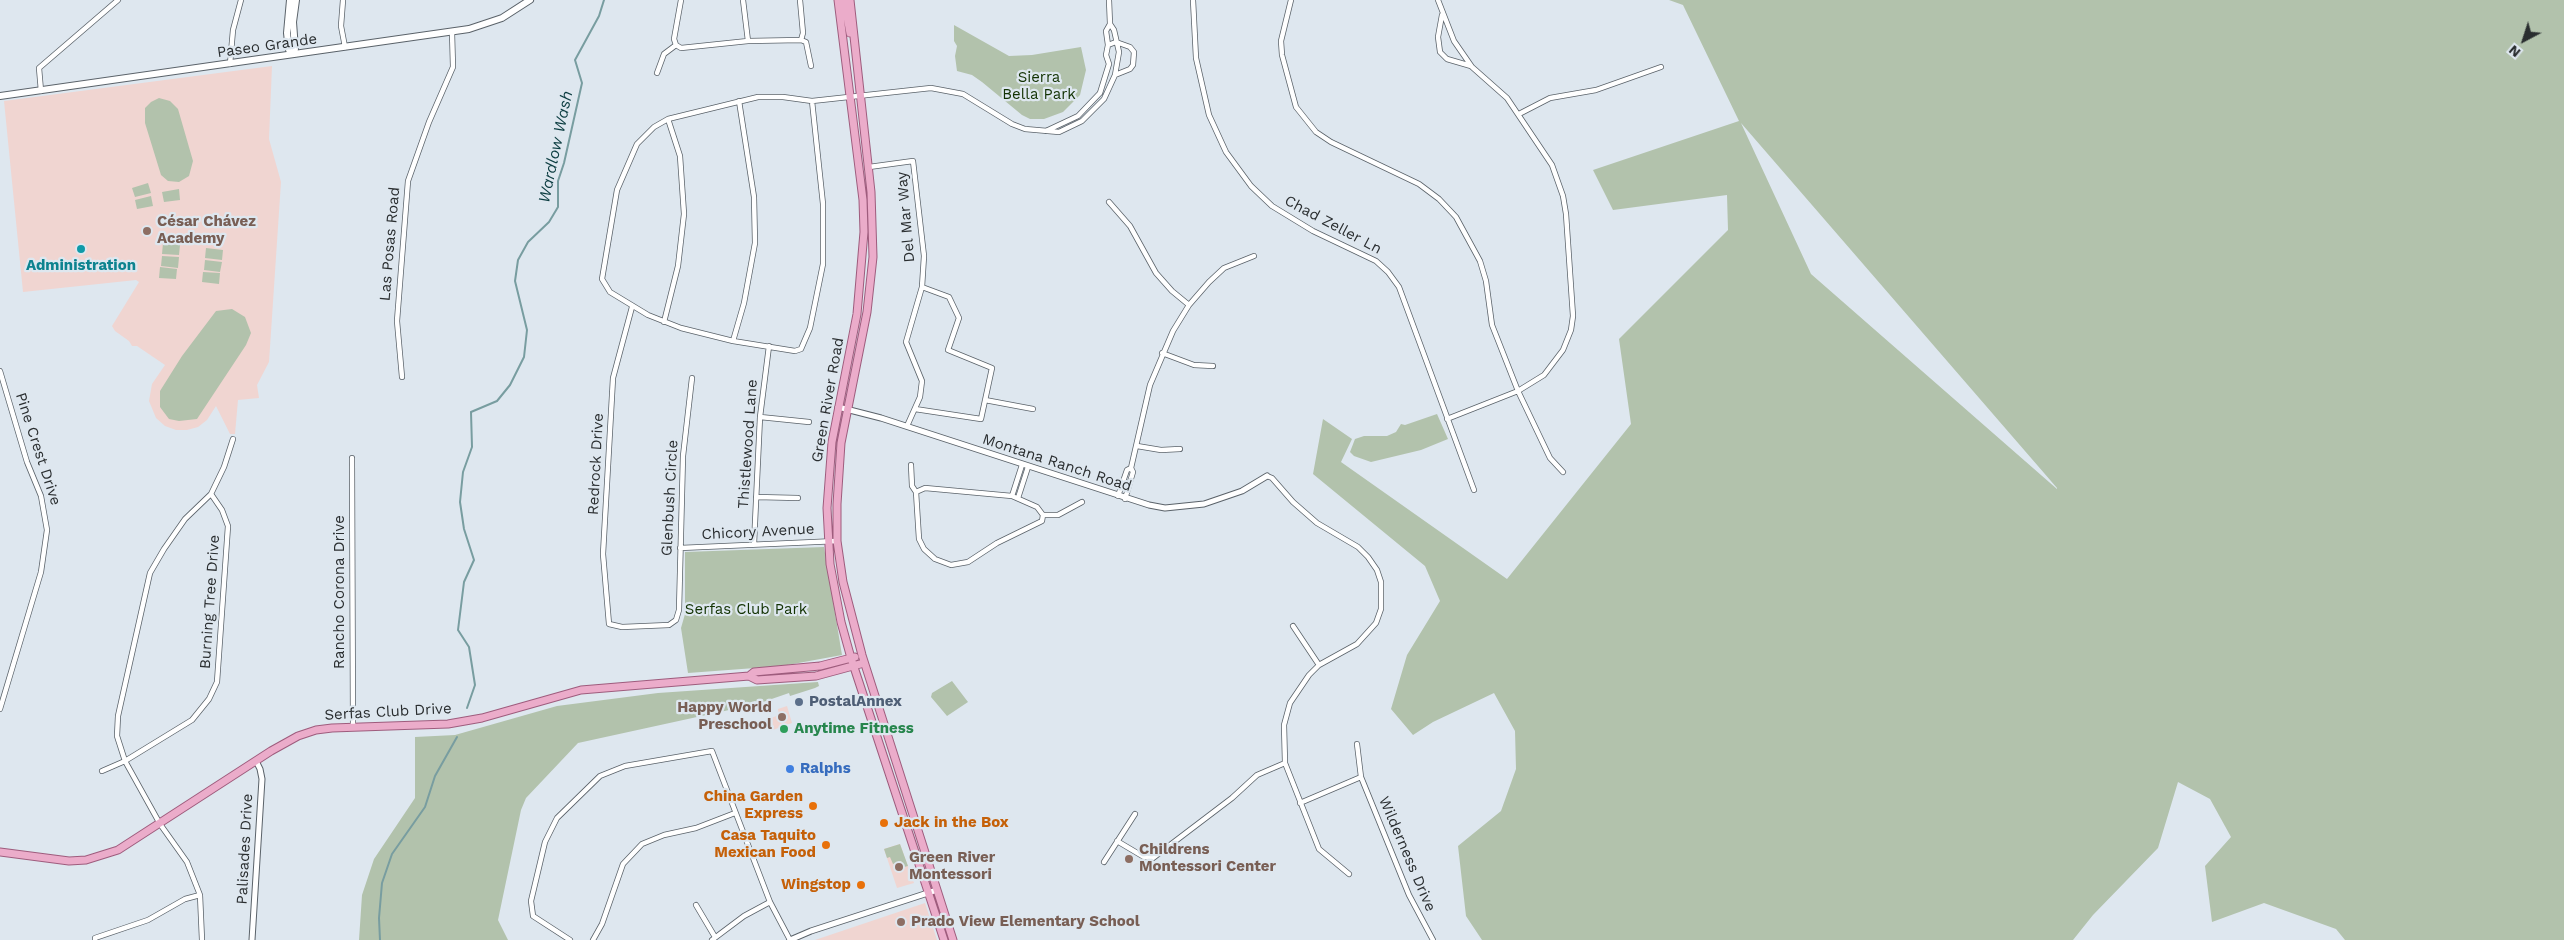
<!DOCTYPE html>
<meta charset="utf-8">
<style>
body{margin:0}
#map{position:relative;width:2564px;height:940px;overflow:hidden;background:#dee7ef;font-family:"Work Sans",sans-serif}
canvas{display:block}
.north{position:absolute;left:2499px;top:15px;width:50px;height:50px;-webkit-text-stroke:4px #dee7ef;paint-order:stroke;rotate:220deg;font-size:14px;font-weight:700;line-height:20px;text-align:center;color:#2a2e30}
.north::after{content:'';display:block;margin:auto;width:18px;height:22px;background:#2a2e30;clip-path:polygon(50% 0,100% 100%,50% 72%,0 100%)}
</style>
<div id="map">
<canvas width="2564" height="940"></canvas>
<div class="north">N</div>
</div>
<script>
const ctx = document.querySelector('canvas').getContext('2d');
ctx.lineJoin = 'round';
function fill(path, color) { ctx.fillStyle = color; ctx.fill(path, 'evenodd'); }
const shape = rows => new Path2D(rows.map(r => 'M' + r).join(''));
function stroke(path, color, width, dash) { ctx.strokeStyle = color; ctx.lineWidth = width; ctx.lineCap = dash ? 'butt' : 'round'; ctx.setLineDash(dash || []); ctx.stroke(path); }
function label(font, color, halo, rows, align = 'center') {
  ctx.font = font + ' "Work Sans",sans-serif'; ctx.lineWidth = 4.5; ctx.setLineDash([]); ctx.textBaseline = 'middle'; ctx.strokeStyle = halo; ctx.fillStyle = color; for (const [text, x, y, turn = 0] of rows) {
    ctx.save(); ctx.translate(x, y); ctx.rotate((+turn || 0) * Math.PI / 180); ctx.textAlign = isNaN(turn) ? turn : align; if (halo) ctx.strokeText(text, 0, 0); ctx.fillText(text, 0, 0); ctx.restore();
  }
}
const education = shape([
 [272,66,269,139,281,182,269,362,257,385,259,398,238,400,235,434,230,434,216,406,207,420,198,427,187,430,176,430,165,426,156,418,149,401,152,384,165,365,137,346,132,346,129,341,115,331,112,326,139,282,136,280,23,292,4,101],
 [787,706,792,723,770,731,766,720,779,715,778,709],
 [900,844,914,883,897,888,884,849],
 [925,903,937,940,815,940]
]);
const green = shape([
 [1669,0,2564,0,2564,940,2345,940,2336,929,2264,903,2212,922,2205,866,2231,837,2210,799,2178,782,2158,848,2093,915,2073,940,1482,940,1466,916,1458,846,1501,811,1516,769,1515,731,1494,693,1433,722,1413,735,1391,709,1407,655,1440,601,1425,566,1313,474,1323,419,1352,439,1341,462,1507,579,1631,424,1619,339,1728,230,1727,195,1613,210,1593,170,1739,121,1683,5],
 [1741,123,2057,488,2057,489,1811,274],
 [954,25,1009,56,1032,55,1081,47,1086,70,1080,95,1063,112,1044,119,1030,119,1022,115,982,82,972,75,957,71,955,56,957,46,954,41],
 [159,98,170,101,178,109,193,161,189,176,179,182,168,181,161,175,145,123,145,108,151,102],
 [148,183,151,193,135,197,132,188],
 [179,189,180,200,164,202,162,192],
 [151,196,153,206,137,209,135,200],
 [163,243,180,245,179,255,162,254],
 [206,248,223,250,222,260,205,258],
 [162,256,179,257,178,268,161,266],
 [205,260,222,262,220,272,204,270],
 [160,267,177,269,176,279,159,278],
 [203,272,220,273,219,284,202,282],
 [232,309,245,317,251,333,246,345,197,419,179,421,169,419,160,407,160,391,182,356,216,311],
 [1437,414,1448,439,1421,450,1371,462,1354,456,1350,452,1355,439,1364,436,1387,436,1396,432,1401,424,1405,425],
 [824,547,842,655,782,666,688,673,681,628,685,614,685,552],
 [952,681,968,702,947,716,931,697,932,693],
 [818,682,819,686,815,688,790,696,789,693,760,703,755,701,729,710,578,743,526,798,521,810,498,920,508,940,359,940,362,895,374,859,415,798,415,737,455,735,557,706,658,693],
 [900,844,908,866,904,867,901,861,893,864,890,857,887,858,884,849]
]);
const stream = shape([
 [467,708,475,685,469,647,458,630,464,582,474,560,464,529,460,502,463,472,472,447,471,412,497,401,510,385,524,357,527,330,515,281,518,260,528,242,549,222,558,207,558,181,564,163,582,83,575,60,599,16,604,0],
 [380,940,379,918,382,883,392,854,425,807,435,776,457,737]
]);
const minor = shape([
 [343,0,341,26,345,47],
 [681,0,674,39,676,45,681,48,748,41,801,40],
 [743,0,748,41],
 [800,0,803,33,801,40],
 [1193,0,1196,58,1209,115,1226,152,1251,186,1272,206,1313,231,1376,261,1388,272,1399,287,1474,490],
 [1291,0,1281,41,1282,55,1296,107,1316,132,1331,142,1419,184,1439,199,1456,217,1480,261,1486,281,1492,325,1518,391,1550,458,1563,472],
 [1438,0,1454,41,1472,67,1507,98,1552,165,1563,196,1566,214,1573,316,1571,330,1563,350,1544,375,1518,391,1447,419],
 [1442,15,1438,37,1440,52,1447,59,1471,66],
 [801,40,806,42,811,66],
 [1108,45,1116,42,1130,47,1134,52,1133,65,1130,69,1115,75],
 [230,64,233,30,241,0],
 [657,73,664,54,676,45],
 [41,91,39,68,118,0],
 [812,101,823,204,823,264,810,328,801,349,795,351,733,341,681,328,648,315,610,292,602,279,617,190,637,144,654,127,668,119,758,97,783,97,812,101,931,88,963,94,1012,124,1025,129,1059,132,1082,121,1104,99,1115,75,1119,52,1114,30,1110,24],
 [1519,114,1550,98,1596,90,1661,67],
 [1046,131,1078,116,1100,93,1109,64,1106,55,1108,45,1106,31,1110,24,1109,0],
 [869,167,913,161,924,256,922,287,906,342,922,381,920,397,907,426],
 [1109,202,1130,226,1156,273,1172,291,1189,305],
 [632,307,613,378,603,554,609,624,622,627,669,625,676,620,679,610,683,456,692,378],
 [664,322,678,266,684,214,680,156,668,119],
 [733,341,744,303,755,243,754,197,739,101],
 [1162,353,1194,365,1213,366],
 [0,371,27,462,41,496,47,530,41,572,0,709],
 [402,377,397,321,408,181,429,122,453,67,452,32],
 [985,400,1033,409],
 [915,409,981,419,992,368,948,350,959,318,949,297,922,287],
 [760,417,809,422],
 [1137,446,1161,450,1180,449],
 [352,458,353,727],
 [911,465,912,486,916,492],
 [1267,476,1272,478,1293,502,1317,523,1358,547,1368,557,1377,570,1381,582,1381,609,1376,623,1357,644,1319,665,1309,675,1290,703,1284,725,1285,763,1319,849,1349,874],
 [916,492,919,539,924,549,935,559,951,565,968,562,997,543,1042,521,1043,515,1058,515,1082,502],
 [916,492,925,488,1012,496,1037,507,1043,515],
 [1012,496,1022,465],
 [1118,496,1127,470,1131,468],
 [756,497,798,498],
 [1018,498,1028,467],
 [1125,499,1133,472,1131,468,1150,385,1173,331,1189,305,1209,282,1224,268,1254,256],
 [754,544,760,417,769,346],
 [680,548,837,541],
 [1293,626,1319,665],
 [1357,744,1361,777,1409,895,1433,940],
 [102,771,125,761,192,720,209,699,217,682,228,526,222,510,211,494],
 [1300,803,1361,777],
 [1117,841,1144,857,1153,858,1232,798,1257,775,1285,763],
 [1104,862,1135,814],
 [696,905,715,937],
 [95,940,95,938,148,920,185,899,200,895],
 [202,940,200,895,187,862,160,824,125,761,117,736,118,716,150,573,164,549,185,519,211,494,224,467,233,439],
 [570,940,533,916,531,901,545,842,557,818,600,776,625,766,712,751,770,902,790,940],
 [593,940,602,924,623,864,642,844,664,835,696,828,735,813],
 [712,940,744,916,770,902]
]);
const tertiary = shape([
 [838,407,881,418,1149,505,1165,508,1204,504,1242,491,1267,476],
 [252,940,262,779,260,769,256,761],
 [790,940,811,931,937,890]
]);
const secondary = shape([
 [290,0,287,33,289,50,293,54],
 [293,54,295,49,293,22,296,0],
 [0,96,469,29,502,18,530,0]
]);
const primary = shape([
 [838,0,863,200,864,232,857,314,832,442,827,508,830,564,841,622,851,658,944,940],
 [844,0,850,33],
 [850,0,871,192,873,257,867,312,841,443,837,504,837,541,843,582,862,655,953,940],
 [749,676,754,672,820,666,855,657],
 [0,852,69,861,86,860,118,850,271,751,298,736,316,730,332,728,448,724,482,718,581,690,749,676,757,680,816,676,864,663]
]);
const markers = [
 [147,231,5,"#8d6e63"],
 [81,249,5,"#0f9aa8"],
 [799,702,5,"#5c6f8a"],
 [782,717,5,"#8d6e63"],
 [784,729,5,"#2e9e5b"],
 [790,769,5,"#3f7fe0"],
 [813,806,5,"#e8710a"],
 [884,823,5,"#e8710a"],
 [826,845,5,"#e8710a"],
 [1129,859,5,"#8d6e63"],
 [899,867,5,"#8d6e63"],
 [861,885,5,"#e8710a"],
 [901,922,5,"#8d6e63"]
];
const streetNames = [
 ["Paseo Grande",267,46,-8],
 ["Del Mar Way",906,217,-95],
 ["Chad Zeller Ln",1333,225,28],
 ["Las Posas Road",390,244,-85],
 ["Green River Road",828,400,-80],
 ["Thistlewood Lane",748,444,-86],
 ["Pine Crest Drive",38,449,72],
 ["Montana Ranch Road",1057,463,18],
 ["Redrock Drive",596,464,-87],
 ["Glenbush Circle",670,498,-87],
 ["Chicory Avenue",758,532,-3],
 ["Rancho Corona Drive",340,592,-90],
 ["Burning Tree Drive",210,602,-86],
 ["Serfas Club Drive",388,712,-3],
 ["Palisades Drive",245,849,-87],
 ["Wilderness Drive",1407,854,67]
];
const parkNames = [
 ["Sierra",1039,78],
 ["Bella Park",1039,95],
 ["Serfas Club Park",746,610]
];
const educationNames = [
 ["César Chávez",157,222],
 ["Academy",157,239],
 ["Happy World",772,708,"right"],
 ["Preschool",772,725,"right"],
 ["Childrens",1139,850],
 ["Montessori Center",1139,867],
 ["Green River",909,858],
 ["Montessori",909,875],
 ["Prado View Elementary School",911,922]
];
const cultureNames = [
 ["Administration",81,266]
];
const serviceNames = [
 ["PostalAnnex",809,702]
];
const leisureNames = [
 ["Anytime Fitness",794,729]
];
const shopNames = [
 ["Ralphs",800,769]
];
const foodNames = [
 ["China Garden",803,797],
 ["Express",803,814],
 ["Jack in the Box",894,823,"left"],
 ["Casa Taquito",816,836],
 ["Mexican Food",816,853],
 ["Wingstop",851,885]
];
const waterNames = [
 ["Wardlow Wash",556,147,-78]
];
fill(education, '#f0d5d1');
fill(green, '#b2c2ac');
stroke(stream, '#789da0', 2);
stroke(minor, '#5a6269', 6);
stroke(tertiary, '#5a6269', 7);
stroke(secondary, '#5a6269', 8);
stroke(primary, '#9e5c7d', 9);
stroke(minor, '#fff', 4.5);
stroke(tertiary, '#fff', 5);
stroke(secondary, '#fff', 6);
stroke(primary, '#ebacca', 7);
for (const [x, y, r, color] of markers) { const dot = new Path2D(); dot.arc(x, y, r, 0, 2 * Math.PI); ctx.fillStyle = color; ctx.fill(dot); stroke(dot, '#dee7ef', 2); }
label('15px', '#2a2e30', '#dee7ef', streetNames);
label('15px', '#123202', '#dee7ef', parkNames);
label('bold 15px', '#785e54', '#dee7ef', educationNames, 'left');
label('bold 15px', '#0d838f', '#dee7ef', cultureNames);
label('bold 15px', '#4e5e75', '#dee7ef', serviceNames, 'left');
label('bold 15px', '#27864d', '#dee7ef', leisureNames, 'left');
label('bold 15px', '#366cbe', '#dee7ef', shopNames, 'left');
label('bold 15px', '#c56008', '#dee7ef', foodNames, 'right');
label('italic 16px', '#0b3c40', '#dee7ef', waterNames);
</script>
